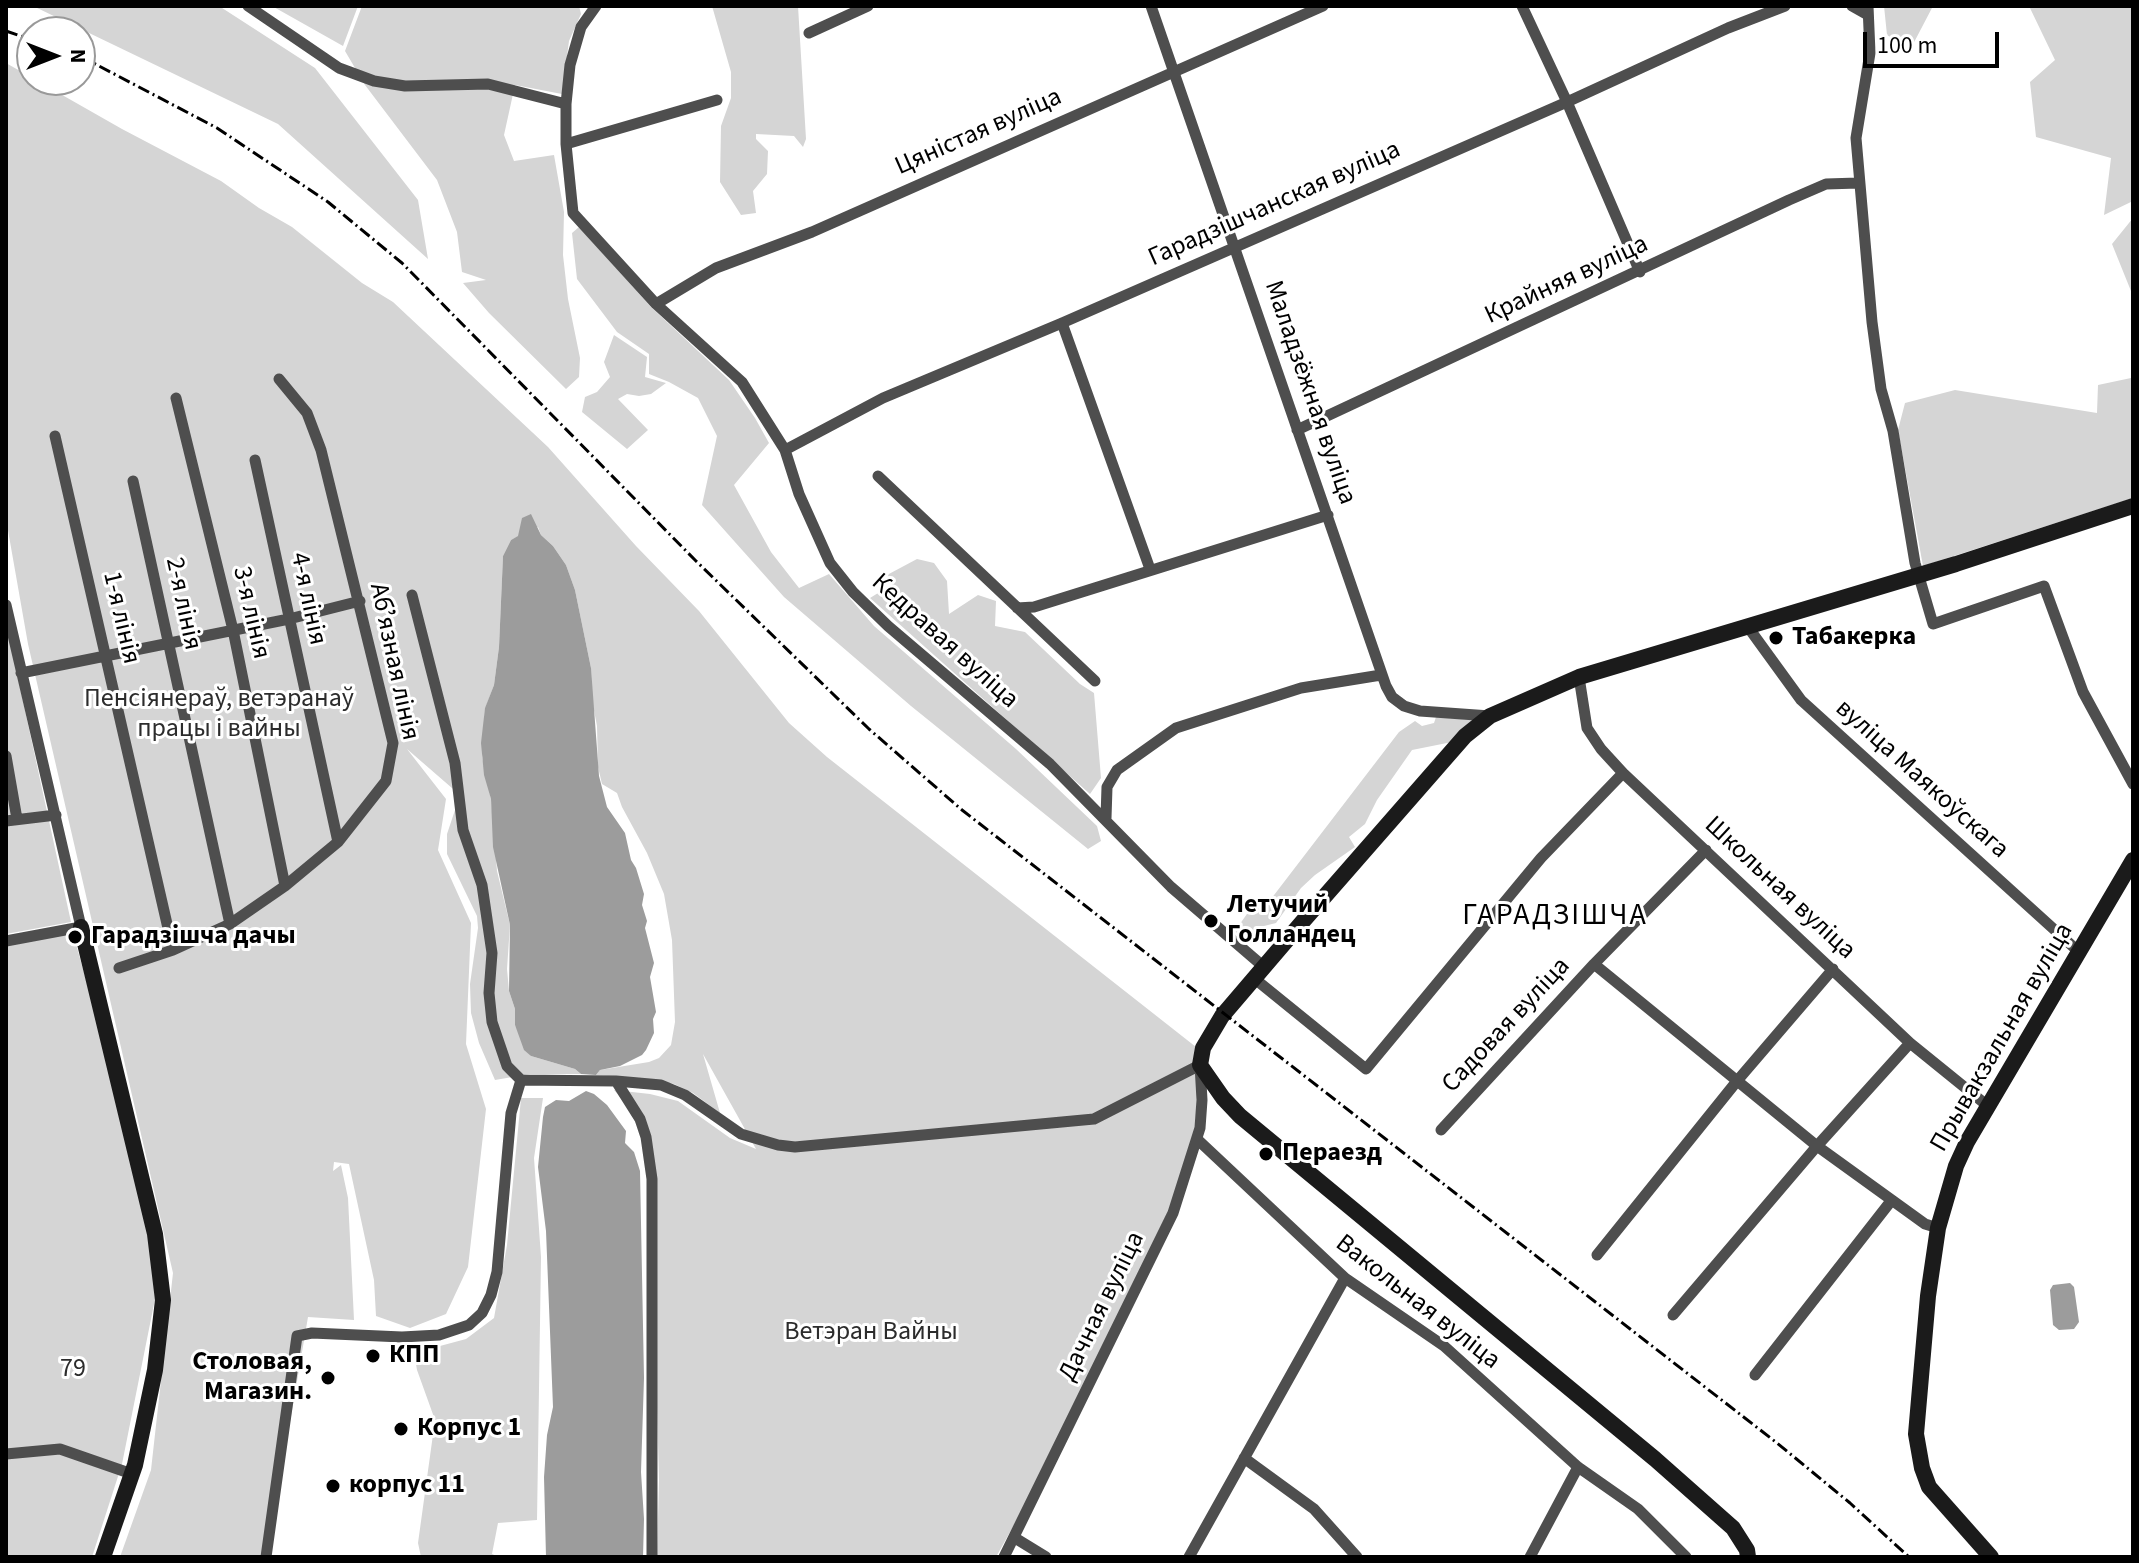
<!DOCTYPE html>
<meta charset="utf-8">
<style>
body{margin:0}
#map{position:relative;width:2139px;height:1563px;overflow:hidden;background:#fff;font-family:"Source Sans 3",sans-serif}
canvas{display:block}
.frame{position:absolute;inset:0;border:8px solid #000;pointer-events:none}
.north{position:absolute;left:16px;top:16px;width:80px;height:80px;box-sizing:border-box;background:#fff;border:2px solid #999;border-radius:50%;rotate:90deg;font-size:22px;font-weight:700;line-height:32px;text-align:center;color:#000}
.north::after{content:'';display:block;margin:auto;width:28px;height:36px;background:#000;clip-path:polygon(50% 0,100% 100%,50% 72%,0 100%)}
.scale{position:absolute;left:1863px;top:32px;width:136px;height:36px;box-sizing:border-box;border:4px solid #000;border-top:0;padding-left:10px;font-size:24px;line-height:28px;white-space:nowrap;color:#000;-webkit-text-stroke:6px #fff;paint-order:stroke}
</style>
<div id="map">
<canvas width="2139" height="1563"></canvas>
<div class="frame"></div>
<div class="north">N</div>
<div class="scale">100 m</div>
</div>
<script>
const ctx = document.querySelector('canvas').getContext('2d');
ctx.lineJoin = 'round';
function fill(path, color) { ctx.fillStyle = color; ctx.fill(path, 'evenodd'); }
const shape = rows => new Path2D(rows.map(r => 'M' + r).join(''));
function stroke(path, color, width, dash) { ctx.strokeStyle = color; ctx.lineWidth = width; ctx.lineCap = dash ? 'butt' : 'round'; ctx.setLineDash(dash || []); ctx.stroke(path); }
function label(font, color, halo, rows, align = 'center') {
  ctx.font = font + ' "Source Sans 3",sans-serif'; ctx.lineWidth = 6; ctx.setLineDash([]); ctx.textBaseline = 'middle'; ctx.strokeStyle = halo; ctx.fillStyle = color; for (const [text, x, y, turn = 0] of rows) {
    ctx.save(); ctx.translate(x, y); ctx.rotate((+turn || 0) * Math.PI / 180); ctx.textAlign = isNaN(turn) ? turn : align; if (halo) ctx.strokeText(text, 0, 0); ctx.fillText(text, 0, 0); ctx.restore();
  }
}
const green = shape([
 [33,6,219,6,315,68,418,200,428,259,278,124],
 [272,6,358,6,343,46],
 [362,6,579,6,581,14,569,41,562,94,515,85,504,135,514,161,554,155,564,212,563,255,568,299,580,358,579,377,566,389,489,313,463,283,486,280,462,272,457,232,437,180,365,85,345,51],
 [712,6,798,6,806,139,803,147,794,136,756,134,756,139,768,151,767,174,753,191,756,213,741,215,720,182,721,126,731,98,731,72],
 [1884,6,1933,6,1910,50,1887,35],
 [2029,6,2133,6,2133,201,2104,215,2111,158,2036,137,2030,82,2055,60],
 [6,63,122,129,221,181,259,208,292,227,362,283,393,302,548,447,636,546,699,611,789,723,827,757,1196,1047,1197,1094,1195,1135,1175,1197,1034,1489,996,1557,657,1557,659,1480,650,1150,626,1104,614,1090,650,1094,678,1101,730,1138,756,1149,703,1054,720,1113,693,1093,674,1084,648,1079,596,1075,600,1070,649,1062,659,1058,671,1045,675,1022,672,940,664,894,647,853,622,807,617,793,602,784,598,767,597,726,592,700,591,668,575,590,566,565,553,546,541,535,538,527,511,540,503,556,499,647,494,685,485,709,482,757,491,799,497,871,510,925,507,969,509,991,515,1009,515,1025,531,1056,575,1069,581,1074,530,1074,495,1080,479,1043,471,1013,470,984,478,928,477,916,447,854,447,834,460,795,407,749,446,799,438,850,471,923,466,1044,486,1109,468,1267,446,1314,410,1328,376,1316,374,1280,349,1164,334,1162,333,1171,341,1165,348,1198,354,1320,308,1317,267,1557,120,1557,151,1470,173,1273,28,644,6,519],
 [2133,218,2133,296,2112,244],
 [579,227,651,307,729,380,755,418,769,443,734,485,771,552,799,588,829,574,874,626,1016,749,1097,826,1101,841,1088,849,911,706,784,597,702,505,717,436,698,398,669,382,649,374,649,354,617,332,577,279,572,233],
 [614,335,647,357,645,377,666,383,651,394,639,396,627,394,618,399,648,430,627,449,582,412,585,397,597,392,610,377,604,362],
 [2131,378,2133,498,1923,566,1898,430,1905,403,1955,390,2097,413,2098,385],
 [917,559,934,563,947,581,949,614,978,595,996,601,995,626,1025,632,1080,684,1094,693,1101,778,1090,794,870,598,891,585,887,575],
 [6,623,71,922,6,934],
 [1436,717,1474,720,1452,742,1412,750,1377,800,1365,824,1349,837,1355,847,1315,875,1301,888,1276,923,1264,926,1256,942,1247,943,1235,931,1256,901,1271,899,1399,732,1415,721,1422,726,1434,723],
 [61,934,74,937,88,987,153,1252,155,1299,122,1464,92,1557,6,1557,6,946],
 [521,1098,543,1098,534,1158,541,1257,537,1520,498,1523,492,1554,499,1557,421,1557,418,1543,435,1420,417,1370,414,1353,466,1339,494,1318,507,1245]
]);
const water = shape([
 [531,514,541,535,553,546,566,565,575,590,591,668,599,776,607,807,625,833,631,860,636,868,644,894,642,905,647,921,645,928,654,963,650,977,656,1012,653,1019,654,1033,646,1050,642,1055,620,1066,600,1070,596,1075,581,1074,575,1069,531,1056,524,1050,515,1025,515,1009,509,991,510,925,493,847,491,799,484,775,481,743,485,708,494,685,499,647,503,556,511,540,518,536,522,518],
 [586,1091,594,1094,607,1105,626,1131,625,1143,634,1152,640,1171,644,1378,641,1472,644,1519,643,1557,546,1557,544,1477,547,1435,553,1407,546,1231,538,1167,543,1117,545,1107,556,1100,569,1101],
 [2070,1283,2074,1287,2079,1322,2074,1329,2059,1330,2053,1325,2050,1290,2053,1285]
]);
const street = shape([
 [248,6,339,68,374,81,405,86,488,84,566,104],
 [596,6,581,27,570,65,566,104,566,144,573,213,656,304,742,382,785,450,799,494,830,563,853,592,888,626,1050,764,1171,887,1264,967],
 [1151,6,1386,686,1392,697,1404,706,1420,711,1490,716],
 [1522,6,1567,102,1640,272],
 [1852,6,1868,15],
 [1868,6,1870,53,1856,138,1872,322,1881,389,1893,431,1915,563,1933,624,2044,586,2083,692,2133,784],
 [809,33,868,6],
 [566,144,717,100],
 [656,304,716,268,812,232,1323,6],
 [1062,323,1150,569],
 [176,398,233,630,285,886],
 [1297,430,1789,200,1826,184,1858,183],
 [55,436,173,950],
 [785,450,883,398,1062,323,1567,102,1728,28,1785,6],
 [255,460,338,842],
 [878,476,1095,681],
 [133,481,230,924],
 [412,595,455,763,463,830,482,885,492,953,489,993,492,1022,507,1066,521,1080],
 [6,605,81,927,6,941],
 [1017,608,1034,607,1328,515],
 [1748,627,1801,700,2079,952],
 [21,673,289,619,360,601],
 [1579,677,1587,728,1601,749,1623,773,1910,1043,1989,1107],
 [6,756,17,819],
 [1106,818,1107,787,1117,770,1176,728,1301,688,1381,675],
 [6,821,56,815],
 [1594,964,1817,1146,1925,1224,1938,1228],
 [119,968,173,950,230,924,285,886,338,842,386,781,393,743,321,450,307,413,279,379],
 [1255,979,1366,1069,1541,858,1623,773],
 [616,1081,640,1119,646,1137,652,1179,652,1557],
 [1441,1130,1594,964,1706,850],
 [1198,1140,1345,1278,1444,1346,1578,1467,1638,1509,1686,1557],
 [1597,1255,1737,1081,1833,969],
 [1673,1315,1817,1146,1910,1043],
 [1755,1375,1891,1201],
 [6,1454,60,1449,132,1474],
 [1244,1458,1314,1509,1357,1557],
 [1015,1538,1046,1557],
 [266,1557,297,1336,312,1333,402,1337,439,1335,469,1325,482,1313,491,1295,497,1272,511,1113,521,1080,616,1081,661,1085,685,1095,741,1134,778,1145,795,1147,1094,1119,1200,1065,1202,1100,1200,1128,1173,1213,1004,1557],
 [1189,1557,1345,1278],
 [1530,1557,1578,1467]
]);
const secondary = shape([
 [81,927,155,1234,163,1300,155,1370,135,1465,103,1557],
 [1748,1557,1747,1550,1733,1528,1655,1459,1240,1116,1223,1098,1200,1065,1203,1048,1222,1016,1304,920,1465,736,1490,716,1579,677,1956,564,2133,506],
 [1991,1557,1929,1487,1922,1468,1916,1434,1928,1296,1938,1228,1956,1166,1967,1142,2133,860]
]);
const rail = shape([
 [6,31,32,40],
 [80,56,217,128,328,202,402,263,696,561,869,729,962,810,1777,1443,1850,1503,1909,1557]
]);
const markers = [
 [1776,638,8,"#000"],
 [1211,921,8,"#000"],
 [75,937,8,"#000"],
 [1266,1154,8,"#000"],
 [373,1356,8,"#000"],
 [328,1378,8,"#000"],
 [401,1429,8,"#000"],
 [333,1486,8,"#000"]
];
const streetNames = [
 ["Цяністая вуліца",979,133,-24],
 ["Гарадзішчанская вуліца",1275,205,-24],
 ["Крайняя вуліца",1567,281,-25],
 ["Маладзёжная вуліца",1309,393,71],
 ["4-я лінія",307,599,78],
 ["2-я лінія",182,604,78],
 ["3-я лінія",250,613,77],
 ["1-я лінія",120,618,77],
 ["Кедравая вуліца",944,642,42],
 ["Абʼязная лінія",393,662,78],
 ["вуліца Маякоўскага",1921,780,42],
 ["Школьная вуліца",1779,889,43],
 ["Садовая вуліца",1507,1026,-47],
 ["Прывакзальная вуліца",2003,1038,-60],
 ["Вакольная вуліца",1417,1303,38],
 ["Дачная вуліца",1103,1307,-64]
];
const poiNames = [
 ["Табакерка",1792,638],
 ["Летучий",1227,906],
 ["Голландец",1227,936],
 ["Гарадзішча дачы",91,937],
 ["Пераезд",1282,1154],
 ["КПП",389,1356],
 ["Столовая,",312,1363,"right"],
 ["Магазин.",312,1393,"right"],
 ["Корпус 1",417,1429],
 ["корпус 11",349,1486]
];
const parkNames = [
 ["Пенсіянераў, ветэранаў",219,700],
 ["працы і вайны",219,730],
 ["Ветэран Вайны",871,1333],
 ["79",73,1370]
];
const quarterNames = [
 ["ГАРАДЗІШЧА",1555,917]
];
fill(green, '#d5d5d5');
fill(water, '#9c9c9c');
stroke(street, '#4e4e4e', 11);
stroke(secondary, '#1b1b1b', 16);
stroke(rail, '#000', 3, [12, 4, 2, 4]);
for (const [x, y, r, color] of markers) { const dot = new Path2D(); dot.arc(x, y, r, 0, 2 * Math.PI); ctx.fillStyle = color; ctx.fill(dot); stroke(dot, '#fff', 3); }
label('26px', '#000', '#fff', streetNames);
label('bold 26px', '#000', '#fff', poiNames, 'left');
label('26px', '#2c2c2c', '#fff', parkNames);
ctx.letterSpacing = '2px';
label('30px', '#000', '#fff', quarterNames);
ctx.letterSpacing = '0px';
</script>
